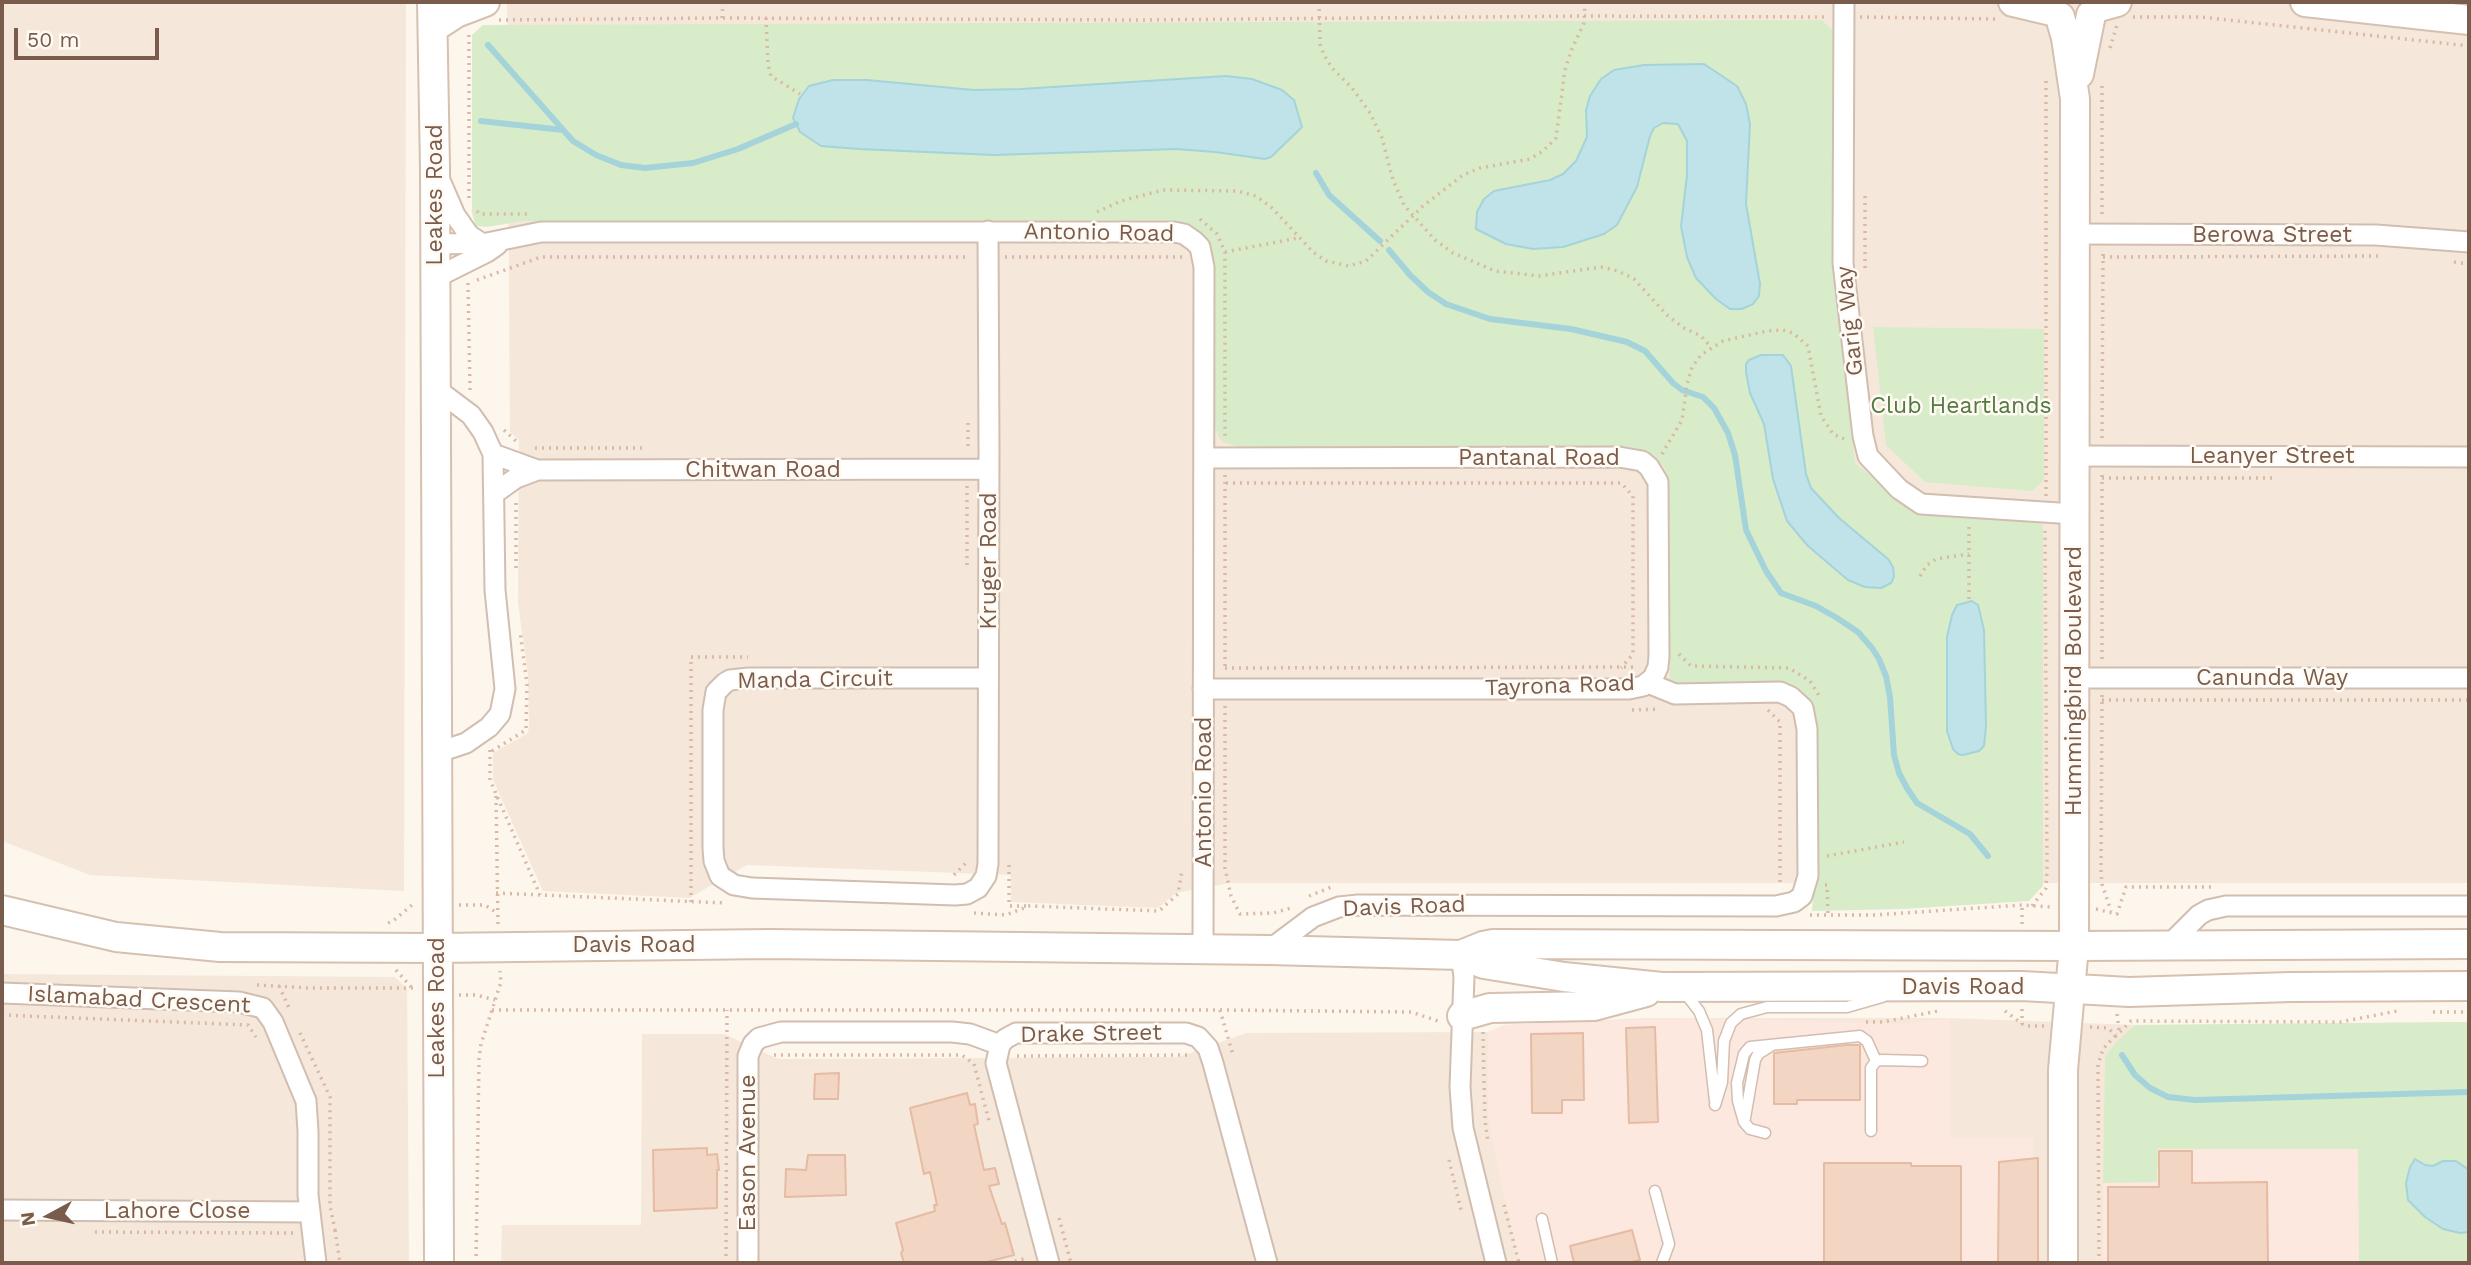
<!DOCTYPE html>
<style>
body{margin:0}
#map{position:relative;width:2471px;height:1265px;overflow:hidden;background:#fdf6ec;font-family:"Work Sans",sans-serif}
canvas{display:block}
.frame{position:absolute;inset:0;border:4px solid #7a5c4d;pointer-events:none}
.north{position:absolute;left:14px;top:1181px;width:70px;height:70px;-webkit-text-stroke:5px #fffaf3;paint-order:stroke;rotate:262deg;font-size:19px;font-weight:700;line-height:28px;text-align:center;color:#7a5c4d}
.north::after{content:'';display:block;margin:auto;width:24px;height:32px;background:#7a5c4d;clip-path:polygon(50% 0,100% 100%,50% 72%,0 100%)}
.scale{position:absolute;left:14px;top:28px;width:145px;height:32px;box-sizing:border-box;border:4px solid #7a5c4d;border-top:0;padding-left:9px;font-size:21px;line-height:24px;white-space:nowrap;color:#7a5c4d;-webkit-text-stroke:5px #fffaf3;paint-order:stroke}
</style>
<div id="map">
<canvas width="2471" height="1265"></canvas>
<div class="frame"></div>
<div class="north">N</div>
<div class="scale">50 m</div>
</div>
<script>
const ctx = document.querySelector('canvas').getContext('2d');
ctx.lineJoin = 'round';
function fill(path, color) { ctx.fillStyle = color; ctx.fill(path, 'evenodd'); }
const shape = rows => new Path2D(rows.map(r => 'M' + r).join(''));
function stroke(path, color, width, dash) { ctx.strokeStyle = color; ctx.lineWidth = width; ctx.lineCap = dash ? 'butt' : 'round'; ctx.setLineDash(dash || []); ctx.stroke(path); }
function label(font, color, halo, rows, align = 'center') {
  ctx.font = font + ' "Work Sans",sans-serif'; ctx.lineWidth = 5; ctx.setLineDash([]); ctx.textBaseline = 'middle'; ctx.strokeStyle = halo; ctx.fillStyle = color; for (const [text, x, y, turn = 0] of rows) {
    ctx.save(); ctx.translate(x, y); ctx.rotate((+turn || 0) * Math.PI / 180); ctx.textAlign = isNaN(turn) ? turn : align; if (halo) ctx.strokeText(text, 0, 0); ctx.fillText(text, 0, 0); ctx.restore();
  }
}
const residential = shape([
 [2,2,406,2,404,891,90,875,2,841],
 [507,2,2469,2,2469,883,1229,883,1176,893,1158,908,1011,902,1011,875,747,865,689,898,543,891,493,780,493,753,528,733,529,723,528,675,518,603,519,440,510,432],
 [2,974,395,977,407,989,409,1263,2,1263],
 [1647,1018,1950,1018,2135,1025,2469,1022,2469,1263,501,1263,502,1225,641,1225,642,1034,724,1034,778,1059,1179,1057,1246,1033,1488,1032,1504,1025]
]);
const commercial = shape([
 [1688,1018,1905,1024,1950,1018,1950,1138,2033,1138,2032,1263,1519,1263,1491,1136,1488,1111,1488,1032,1504,1025],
 [2157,1149,2359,1149,2359,1263,2103,1263,2103,1183,2157,1182]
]);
const green = shape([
 [1822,20,1834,32,1834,273,1855,463,1911,509,1928,514,2030,522,2042,524,2043,529,2043,886,2029,901,1903,909,1812,911,1815,873,1815,721,1812,705,1802,693,1776,684,1704,683,1684,689,1670,683,1669,483,1664,467,1649,452,1626,446,1239,447,1223,442,1219,438,1214,424,1214,260,1209,241,1194,227,1172,220,523,221,487,227,476,226,472,213,472,35,483,25],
 [1873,327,2044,329,2044,480,2032,491,1925,482,1886,445],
 [2469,1022,2469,1263,2359,1263,2358,1149,2158,1149,2157,1182,2103,1183,2105,1057,2116,1042,2135,1025]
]);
const water = shape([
 [1704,64,1737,86,1746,104,1750,124,1746,204,1760,284,1759,296,1753,304,1742,309,1730,309,1716,299,1696,278,1687,257,1681,226,1687,175,1687,141,1678,124,1663,123,1654,128,1650,136,1637,187,1617,225,1604,234,1563,247,1533,249,1506,244,1476,229,1477,212,1484,199,1494,191,1550,180,1563,174,1576,161,1587,137,1586,110,1590,96,1601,79,1614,70,1644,65,1704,64],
 [1226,76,1252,79,1282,90,1294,100,1302,127,1271,157,1265,159,1215,152,1176,149,994,155,859,149,821,146,800,132,793,118,799,99,809,86,833,80,867,80,974,90,1021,89,1226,76],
 [1761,355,1783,355,1791,366,1806,474,1811,488,1839,518,1888,559,1893,567,1894,577,1891,583,1881,588,1865,587,1848,580,1808,546,1787,521,1773,479,1764,424,1750,393,1746,372,1746,364,1749,360,1761,355],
 [1972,601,1978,605,1984,630,1986,726,1984,746,1979,751,1963,755,1958,754,1953,749,1947,731,1947,637,1952,615,1957,605,1972,601],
 [2415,1159,2425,1165,2433,1166,2443,1161,2456,1161,2469,1170,2469,1232,2460,1233,2443,1229,2425,1217,2408,1200,2406,1183,2410,1167,2415,1159]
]);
const stream = shape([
 [488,45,573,141,596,155,621,165,645,168,693,163,738,149,796,124],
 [481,121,563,130],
 [1316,173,1329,195,1380,241],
 [1389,250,1410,275,1428,292,1446,304,1490,319,1571,329,1627,342,1645,351,1673,383,1682,390,1703,397,1714,408,1728,433,1735,455,1746,530,1766,571,1781,593,1816,606,1837,618,1858,632,1872,648,1879,659,1886,676,1890,697,1894,755,1899,773,1907,788,1917,803,1970,834,1988,856],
 [2122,1055,2135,1075,2150,1088,2168,1097,2195,1100,2469,1092]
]);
const building = shape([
 [1655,1027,1658,1122,1629,1123,1626,1028,1655,1027],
 [1583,1033,1584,1100,1562,1100,1562,1113,1532,1113,1531,1034,1583,1033],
 [1846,1045,1860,1045,1860,1100,1797,1100,1797,1104,1774,1104,1774,1053,1846,1045],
 [839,1073,838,1099,814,1099,815,1074,839,1073],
 [967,1093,970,1105,975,1104,978,1124,974,1125,984,1170,995,1168,999,1184,989,1186,1002,1224,1005,1223,1014,1255,983,1263,904,1263,901,1253,903,1250,896,1223,935,1211,934,1205,937,1205,930,1172,924,1174,910,1108,967,1093],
 [707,1148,707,1155,717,1154,719,1170,717,1170,717,1208,654,1211,653,1150,707,1148],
 [2159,1151,2192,1151,2192,1183,2267,1182,2268,1263,2108,1263,2108,1187,2159,1187,2159,1151],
 [808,1155,845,1155,846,1195,785,1197,786,1169,806,1170,808,1155],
 [2038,1158,2038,1263,1998,1263,1999,1162,2038,1158],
 [1824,1163,1911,1163,1911,1166,1961,1166,1961,1263,1824,1263,1824,1163],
 [1632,1230,1640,1260,1628,1263,1574,1263,1570,1246,1632,1230]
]);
const path = shape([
 [1319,2,1320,44,1324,55,1332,68,1352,88,1370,113,1382,138,1393,180,1404,205,1435,240,1453,253,1495,271,1539,276,1601,267,1618,271,1634,279,1668,316,1684,328,1701,336,1711,347],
 [1860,17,1996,19],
 [2133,17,2200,17,2469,46],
 [722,18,723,2],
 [766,18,768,64,771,76,800,94],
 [499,20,722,18,1136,20,1585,16,1825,17],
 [2110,48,2117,25],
 [1865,196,1865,269],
 [469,198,469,36,471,31],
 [477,211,480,214,528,214],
 [1097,212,1121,201,1163,190,1237,191,1256,196,1271,207,1313,252,1326,261,1349,266,1366,261,1423,206,1463,175,1480,168,1530,159,1543,151,1556,138,1565,70,1571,51,1584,23,1585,2],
 [2102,214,2102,82],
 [1200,219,1217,234,1225,252,1225,440],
 [1225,252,1298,238],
 [1005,257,1183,257],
 [2103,257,2380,256],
 [2454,262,2469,264],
 [477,280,541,257,969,257],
 [468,283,470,391],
 [968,423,968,451],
 [504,430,516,441],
 [2102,438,2103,254],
 [535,448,647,448],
 [1662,454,1682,420,1687,384,1692,367,1701,355,1723,341,1767,331,1783,330,1793,333,1808,346,1821,416,1833,434,1844,439],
 [1225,475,1225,671],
 [2102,478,2275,478],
 [1226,483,1621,483,1633,496,1633,654,1621,668],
 [967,486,967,566],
 [2046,496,2046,80],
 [516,568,516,502],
 [1920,576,1927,565,1936,559,1969,554],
 [1969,599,1969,525],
 [1679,654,1691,666,1789,668,1810,681,1820,697],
 [2102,659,2102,474],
 [1225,668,1633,667],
 [2102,695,2101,872,2102,884,2111,911],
 [2102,700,2469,700],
 [1225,706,1225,868,1231,896,1240,914,1273,913,1291,908],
 [1632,710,1659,709],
 [1768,710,1780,722,1780,885],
 [490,750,490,780,540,895],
 [492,751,526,730,527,684,520,631],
 [496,796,498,925],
 [1827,856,1904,842],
 [1009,865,1009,906,1027,906],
 [954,875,968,861],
 [1825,885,1827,885,1828,914],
 [496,893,725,903],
 [1309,896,1334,886],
 [691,902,691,657,748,657],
 [459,905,485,905,497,913],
 [2032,906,2046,888,2047,870,2045,531],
 [2096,909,2117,914,2126,887,2216,887],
 [974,913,1006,915,1029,906,1159,911,1178,894,1182,870],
 [1810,915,1874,915,2022,905,2050,907],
 [388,923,393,921,412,905,416,905],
 [2022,924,2022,905],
 [396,970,411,987],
 [257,985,310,988,413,988],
 [279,986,290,1010],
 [459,995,476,995,495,1000],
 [2022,1009,2022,1024],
 [492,1010,1220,1010,1411,1012,1441,1022],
 [1220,1010,1233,1055],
 [2005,1011,2025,1026,2044,1026],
 [2433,1012,2469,1012],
 [2117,1014,2119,1030],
 [2,1015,248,1025,256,1037],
 [1866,1022,1883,1022,1938,1011],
 [2090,1027,2108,1028,2116,1036,2131,1021,2340,1022,2397,1011],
 [1483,1032,1485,1120,1488,1143],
 [300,1033,330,1097,330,1206,335,1230,329,1230],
 [774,1055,962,1055,974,1064,989,1121],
 [1017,1056,1188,1055],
 [1449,1160,1461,1210],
 [1504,1205,1519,1263],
 [1059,1218,1071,1263],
 [335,1230,340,1263],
 [95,1232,294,1233],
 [476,1263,479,1059,481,1044,501,982,500,971],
 [726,1263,727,1010],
 [1008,1263,1027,1258],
 [2099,1263,2098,1065,2103,1049,2115,1036]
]);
const lane = shape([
 [1685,993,1699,1011,1707,1030,1715,1101],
 [1715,1105,1722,1082,1724,1041,1731,1023,1741,1014,1767,1007,1847,1007,1882,997],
 [1745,1118,1755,1060,1758,1054,1772,1045],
 [1871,1131,1871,1068,1876,1061,1882,1060,1922,1061],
 [1765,1133,1750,1129,1744,1122,1738,1101,1737,1083,1744,1054,1750,1047,1860,1036,1867,1041,1876,1061],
 [1655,1191,1669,1244,1662,1263],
 [1542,1219,1552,1263]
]);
const street = shape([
 [1844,2,1843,263,1863,436,1868,456,1899,489,1921,504,2074,514],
 [439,178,455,215,469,235,481,243],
 [988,231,989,449,988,864,986,876,978,888,967,894,955,895,752,888,734,885,720,876,714,861,713,848,713,710,716,692,725,683,730,680,749,678,988,678],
 [2074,234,2376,235,2469,242],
 [435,244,487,243,541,232,1174,232,1184,234,1194,241,1200,247,1204,267,1203,949],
 [435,278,487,252,497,245],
 [435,388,471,415,483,432,493,454,495,590,505,689,500,714,489,727,466,743,436,753],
 [493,454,537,470,989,469],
 [2074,456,2469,457],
 [495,493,516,478,537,470],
 [2074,678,2469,678],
 [1203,689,1629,689,1643,686,1653,678,1658,667,1659,656,1658,482,1649,467,1642,461,1619,457,1204,458],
 [2170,944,2199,915,2208,910,2226,906,2469,906],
 [1269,950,1313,917,1339,907,1358,905,1776,906,1794,902,1802,896,1808,876,1807,729,1803,708,1791,697,1780,692,1675,694,1648,683],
 [1461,955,1464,977,1460,1087,1463,1128,1496,1263],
 [2,993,239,1002,263,1008,273,1022,306,1101,308,1131,308,1195,316,1263],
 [2,1210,310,1212],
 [748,1263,748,1056,753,1044,759,1038,781,1032,952,1032,970,1034,1000,1045],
 [1049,1263,996,1063,1000,1045,1005,1039,1016,1033,1186,1033,1198,1037,1208,1048,1213,1063,1267,1263]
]);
const secondary = shape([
 [432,2,435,168,439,1263],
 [2013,2,2051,11],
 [2305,2,2469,20],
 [2099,7,2117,2],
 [2060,17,2066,38,2075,99,2074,946,2063,1070,2063,1263],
 [433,28,456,13,485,2],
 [2079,74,2091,15],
 [2,910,116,937,220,947,436,948,770,944,1269,950,1461,955,1484,964,1564,977,1662,987,2022,986,2129,992,2291,987,2469,986],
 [1461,955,1483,946,1493,944,2074,946,2469,944],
 [1462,1016,1490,1008,1594,1006,1646,992]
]);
const streetNames = [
 ["Leakes Road",435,195,-90],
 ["Antonio Road",1099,233,1],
 ["Berowa Street",2272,235],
 ["Garig Way",1850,321,-96],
 ["Leanyer Street",2272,456],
 ["Pantanal Road",1539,458],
 ["Chitwan Road",763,470],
 ["Kruger Road",989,561,-90],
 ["Canunda Way",2272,678],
 ["Manda Circuit",815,680,-1],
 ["Hummingbird Boulevard",2074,681,-90],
 ["Tayrona Road",1560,686,-2],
 ["Antonio Road",1204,792,-90],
 ["Davis Road",1404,907,-2],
 ["Davis Road",634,945],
 ["Davis Road",1963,987],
 ["Islamabad Crescent",139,1000,3],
 ["Leakes Road",437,1008,-90],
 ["Drake Street",1091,1034,-1],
 ["Eason Avenue",748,1153,-90],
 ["Lahore Close",177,1211]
];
const parkNames = [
 ["Club Heartlands",1961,406]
];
fill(residential, '#f5e8da');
fill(commercial, '#fde8e0');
fill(green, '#d8ecc9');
fill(water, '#bfe3e8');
stroke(water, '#a5d3da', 2);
stroke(stream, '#a5d3da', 6);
fill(building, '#f3d5c3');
stroke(building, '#e6bba3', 2);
stroke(lane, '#d1beb0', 13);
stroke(street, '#d1beb0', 23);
stroke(secondary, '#d6c0b0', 32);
stroke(path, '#d9b8a5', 3.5, [2, 5]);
stroke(lane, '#fff', 10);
stroke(street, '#fff', 19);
stroke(secondary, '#fff', 28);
label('23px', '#7a5c4d', '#fffaf3', streetNames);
label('23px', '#537a41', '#fffaf3', parkNames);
</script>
